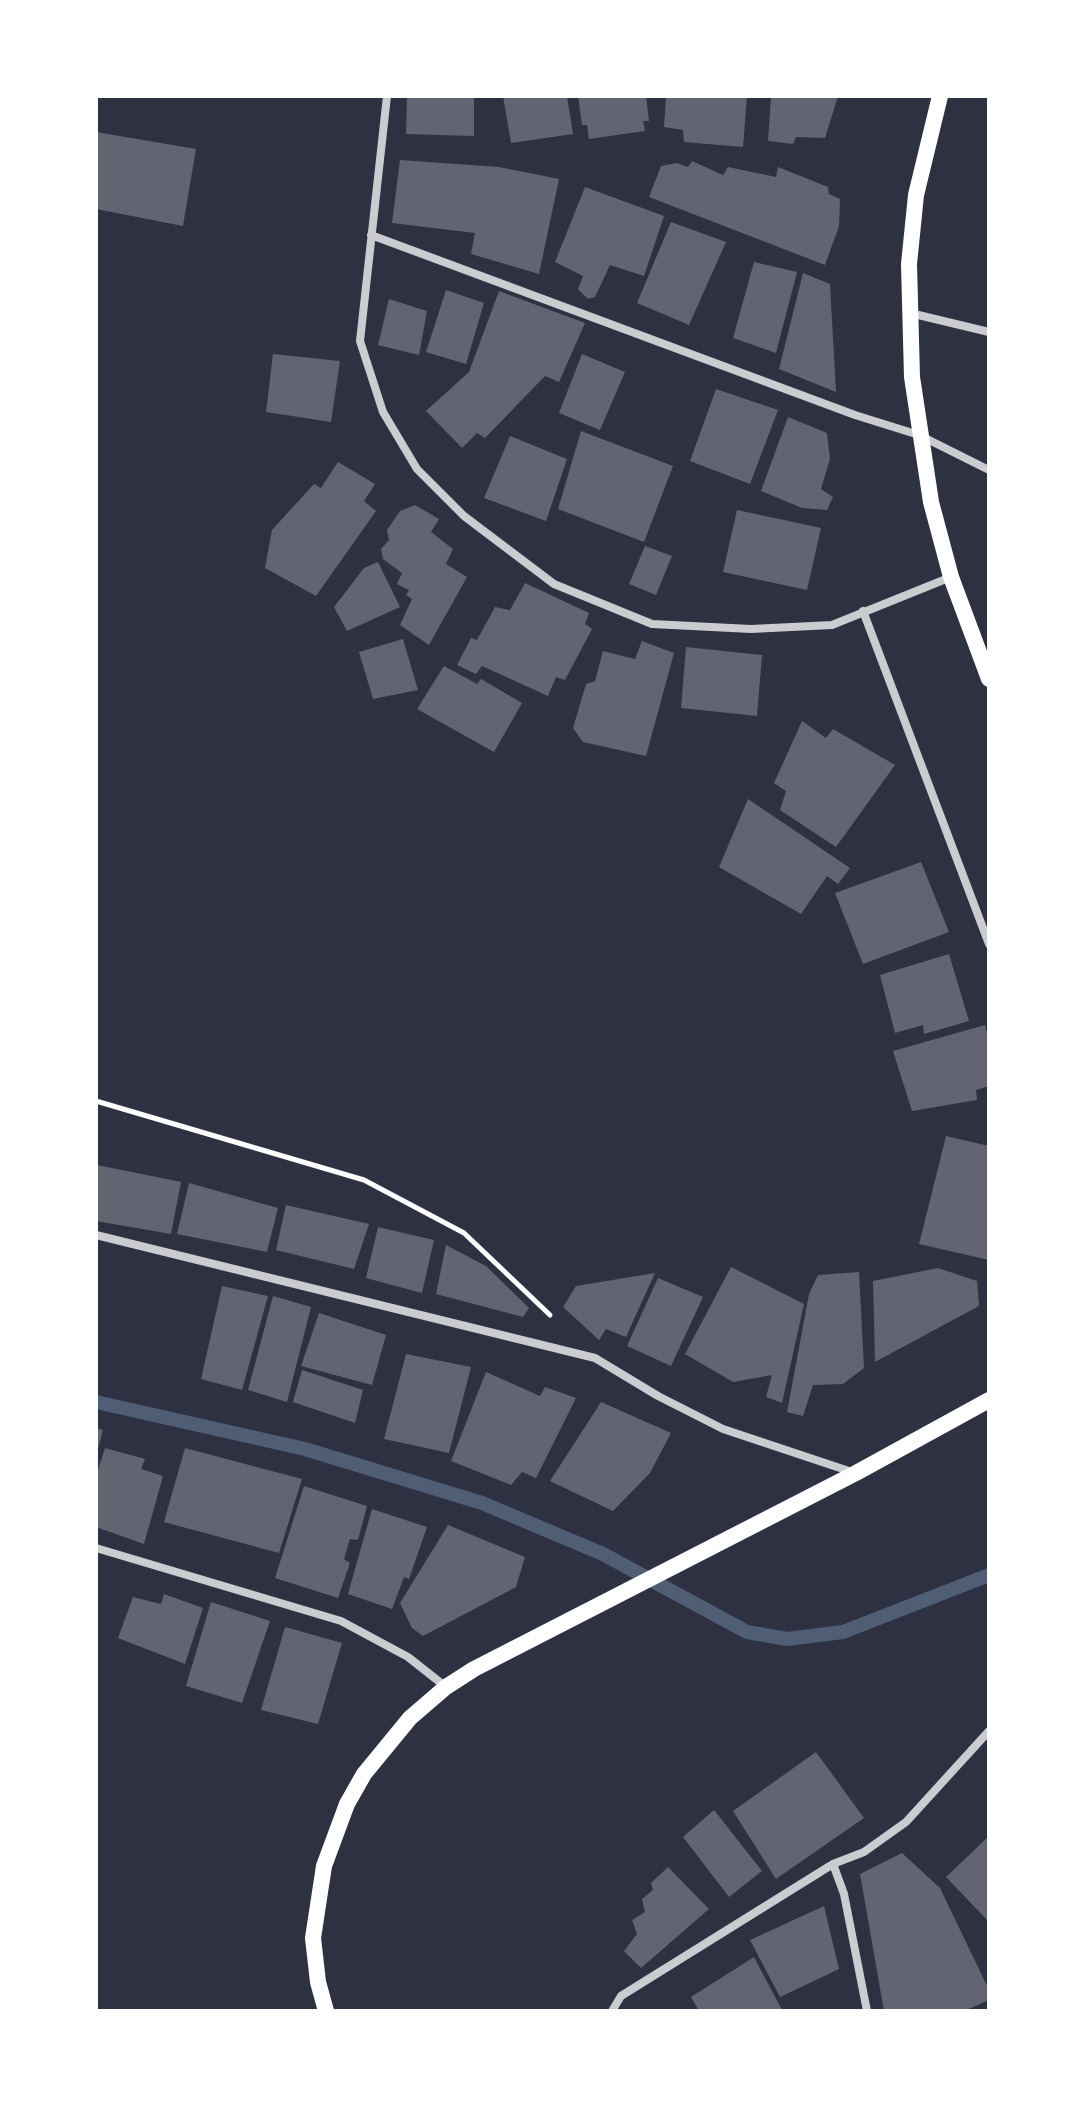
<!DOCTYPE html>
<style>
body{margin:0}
#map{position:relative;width:1085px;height:2107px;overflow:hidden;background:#2d3142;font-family:"Public Sans",sans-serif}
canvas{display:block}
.frame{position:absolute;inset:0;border:98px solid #fff;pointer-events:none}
</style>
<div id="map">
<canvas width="1085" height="2107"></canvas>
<div class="frame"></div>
</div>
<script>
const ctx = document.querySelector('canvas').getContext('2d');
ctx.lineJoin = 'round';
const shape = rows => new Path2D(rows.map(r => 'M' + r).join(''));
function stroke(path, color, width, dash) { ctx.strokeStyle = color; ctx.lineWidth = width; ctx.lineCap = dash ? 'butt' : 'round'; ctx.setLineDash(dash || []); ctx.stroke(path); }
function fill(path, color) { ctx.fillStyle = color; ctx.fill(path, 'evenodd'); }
const stream = shape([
 [96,1402,305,1449,482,1503,603,1554,747,1632,787,1639,843,1632,989,1575]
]);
const building = shape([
 [407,96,474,96,474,136,406,134],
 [503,96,567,96,573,134,511,143],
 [578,96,646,96,649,121,643,121,645,131,589,139,587,125,582,125],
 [666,96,747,96,743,147,684,142,683,130,664,127],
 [771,96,838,96,825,138,796,137,793,144,768,141],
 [96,132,196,149,183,226,96,209],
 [400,160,499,167,559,179,539,274,471,254,475,233,392,223],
 [692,161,723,175,728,167,776,177,778,167,828,187,829,194,840,199,839,226,825,265,649,197,661,166,677,163,688,167],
 [585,187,664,216,644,276,610,265,595,297,588,299,578,289,583,276,555,262],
 [671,222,726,242,689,325,637,303],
 [754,262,797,272,776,353,733,338],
 [803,273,830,284,836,392,779,369],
 [446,290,484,303,466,364,426,352],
 [499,291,585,323,559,382,545,376,485,438,477,433,462,448,426,411,469,372],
 [389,299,427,311,419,355,378,345],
 [273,354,340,361,331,422,266,412],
 [582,354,625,372,600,430,559,413],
 [716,389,778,410,750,484,690,461],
 [788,417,827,433,830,459,821,489,833,497,827,510,802,508,761,491],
 [581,431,673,466,644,542,558,509],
 [510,436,567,459,546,521,484,498],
 [338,462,375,484,364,501,376,511,316,596,265,568,272,530,314,484,321,488],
 [415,505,439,519,431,532,453,549,446,564,467,577,429,645,400,625,412,599,406,595,409,590,397,584,402,573,383,559,381,549,389,540,387,530,400,511],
 [737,510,821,528,807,590,723,572],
 [645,546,672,556,656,595,629,584],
 [378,562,400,607,347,631,334,607,364,568],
 [525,583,589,613,585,624,592,629,565,680,556,677,548,696,482,666,476,674,457,665,471,638,477,640,495,607,510,610],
 [403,639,418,690,373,699,359,652],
 [642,641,674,653,646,756,583,742,573,728,586,684,595,681,603,651,635,659],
 [686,647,762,655,757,716,681,708],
 [444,666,477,684,481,679,522,703,494,752,417,709],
 [802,721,826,738,833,729,895,765,836,847,780,810,786,791,774,783],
 [748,799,850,868,838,884,827,876,801,914,719,867],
 [921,862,949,932,863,964,835,893],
 [949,954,969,1021,924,1034,923,1025,895,1033,880,975],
 [985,1025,989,1042,989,1086,976,1090,977,1100,912,1111,893,1051],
 [946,1136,989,1146,989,1260,919,1244],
 [97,1165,181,1182,171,1234,96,1221],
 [189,1183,278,1208,267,1252,177,1234],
 [286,1205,369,1224,354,1269,276,1250],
 [378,1227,434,1240,422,1293,366,1278],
 [446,1245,486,1266,529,1308,523,1317,436,1294],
 [731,1267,804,1304,782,1403,766,1397,772,1375,733,1382,685,1354],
 [938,1268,977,1281,979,1306,875,1362,873,1281],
 [859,1272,864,1368,843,1384,813,1385,803,1416,787,1412,809,1294,818,1275],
 [655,1273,626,1337,606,1329,599,1340,563,1307,576,1286],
 [658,1278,703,1297,671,1366,627,1346],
 [222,1286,268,1296,242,1390,201,1379],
 [273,1296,311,1307,287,1402,248,1390],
 [319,1313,386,1335,372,1385,301,1366],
 [406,1354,471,1367,449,1453,384,1439],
 [302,1370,363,1390,355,1423,293,1402],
 [486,1372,540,1396,545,1387,576,1398,536,1478,522,1472,511,1485,451,1461],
 [601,1402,671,1433,650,1473,613,1511,550,1481],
 [96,1428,103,1430,97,1452,96,1452],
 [105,1448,145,1459,141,1469,163,1476,144,1544,96,1527,96,1476],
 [185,1448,302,1479,279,1553,164,1522],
 [304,1486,367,1506,358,1540,350,1539,344,1559,350,1563,338,1598,275,1578],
 [372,1509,427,1527,409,1579,404,1577,392,1609,348,1594],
 [448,1525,525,1557,516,1587,423,1636,412,1628,400,1603],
 [164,1594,203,1608,185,1664,118,1638,133,1597,161,1604],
 [211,1602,270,1621,242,1703,186,1686],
 [285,1627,342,1643,318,1724,261,1710],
 [816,1752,864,1818,776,1879,733,1811],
 [714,1810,762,1871,729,1897,683,1837],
 [989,1836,989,1922,946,1877],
 [902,1853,940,1888,989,1990,989,2000,964,2011,884,2011,860,1874],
 [668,1867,709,1909,641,1968,624,1951,637,1934,632,1920,645,1912,642,1899,653,1890,651,1883],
 [824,1906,839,1969,780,1997,750,1940],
 [754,1957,782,2010,699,2011,691,1997]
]);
const path = shape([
 [96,1101,364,1180,464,1233,550,1315]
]);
const minor = shape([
 [387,96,360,341,383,412,417,469,464,516,554,584,652,624,751,629,832,625,951,577],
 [371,235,855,415,919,435,989,470],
 [910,313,989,332],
 [863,611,989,944],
 [96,1235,595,1358,658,1396,723,1429,855,1473],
 [96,1548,341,1621,408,1657,446,1687],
 [612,2011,621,1996,833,1864],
 [867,2011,844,1894,833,1864,864,1852,906,1822,989,1731]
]);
const secondary = shape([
 [940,96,916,195,909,264,912,377,931,502,951,577,989,679],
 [326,2011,318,1982,313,1938,324,1866,347,1804,364,1774,410,1718,446,1687,474,1669,856,1473,989,1400]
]);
stroke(stream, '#4f5d75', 14);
fill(building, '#626471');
stroke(path, '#fff', 5);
stroke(minor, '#caccd0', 8);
stroke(secondary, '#fff', 16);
</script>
